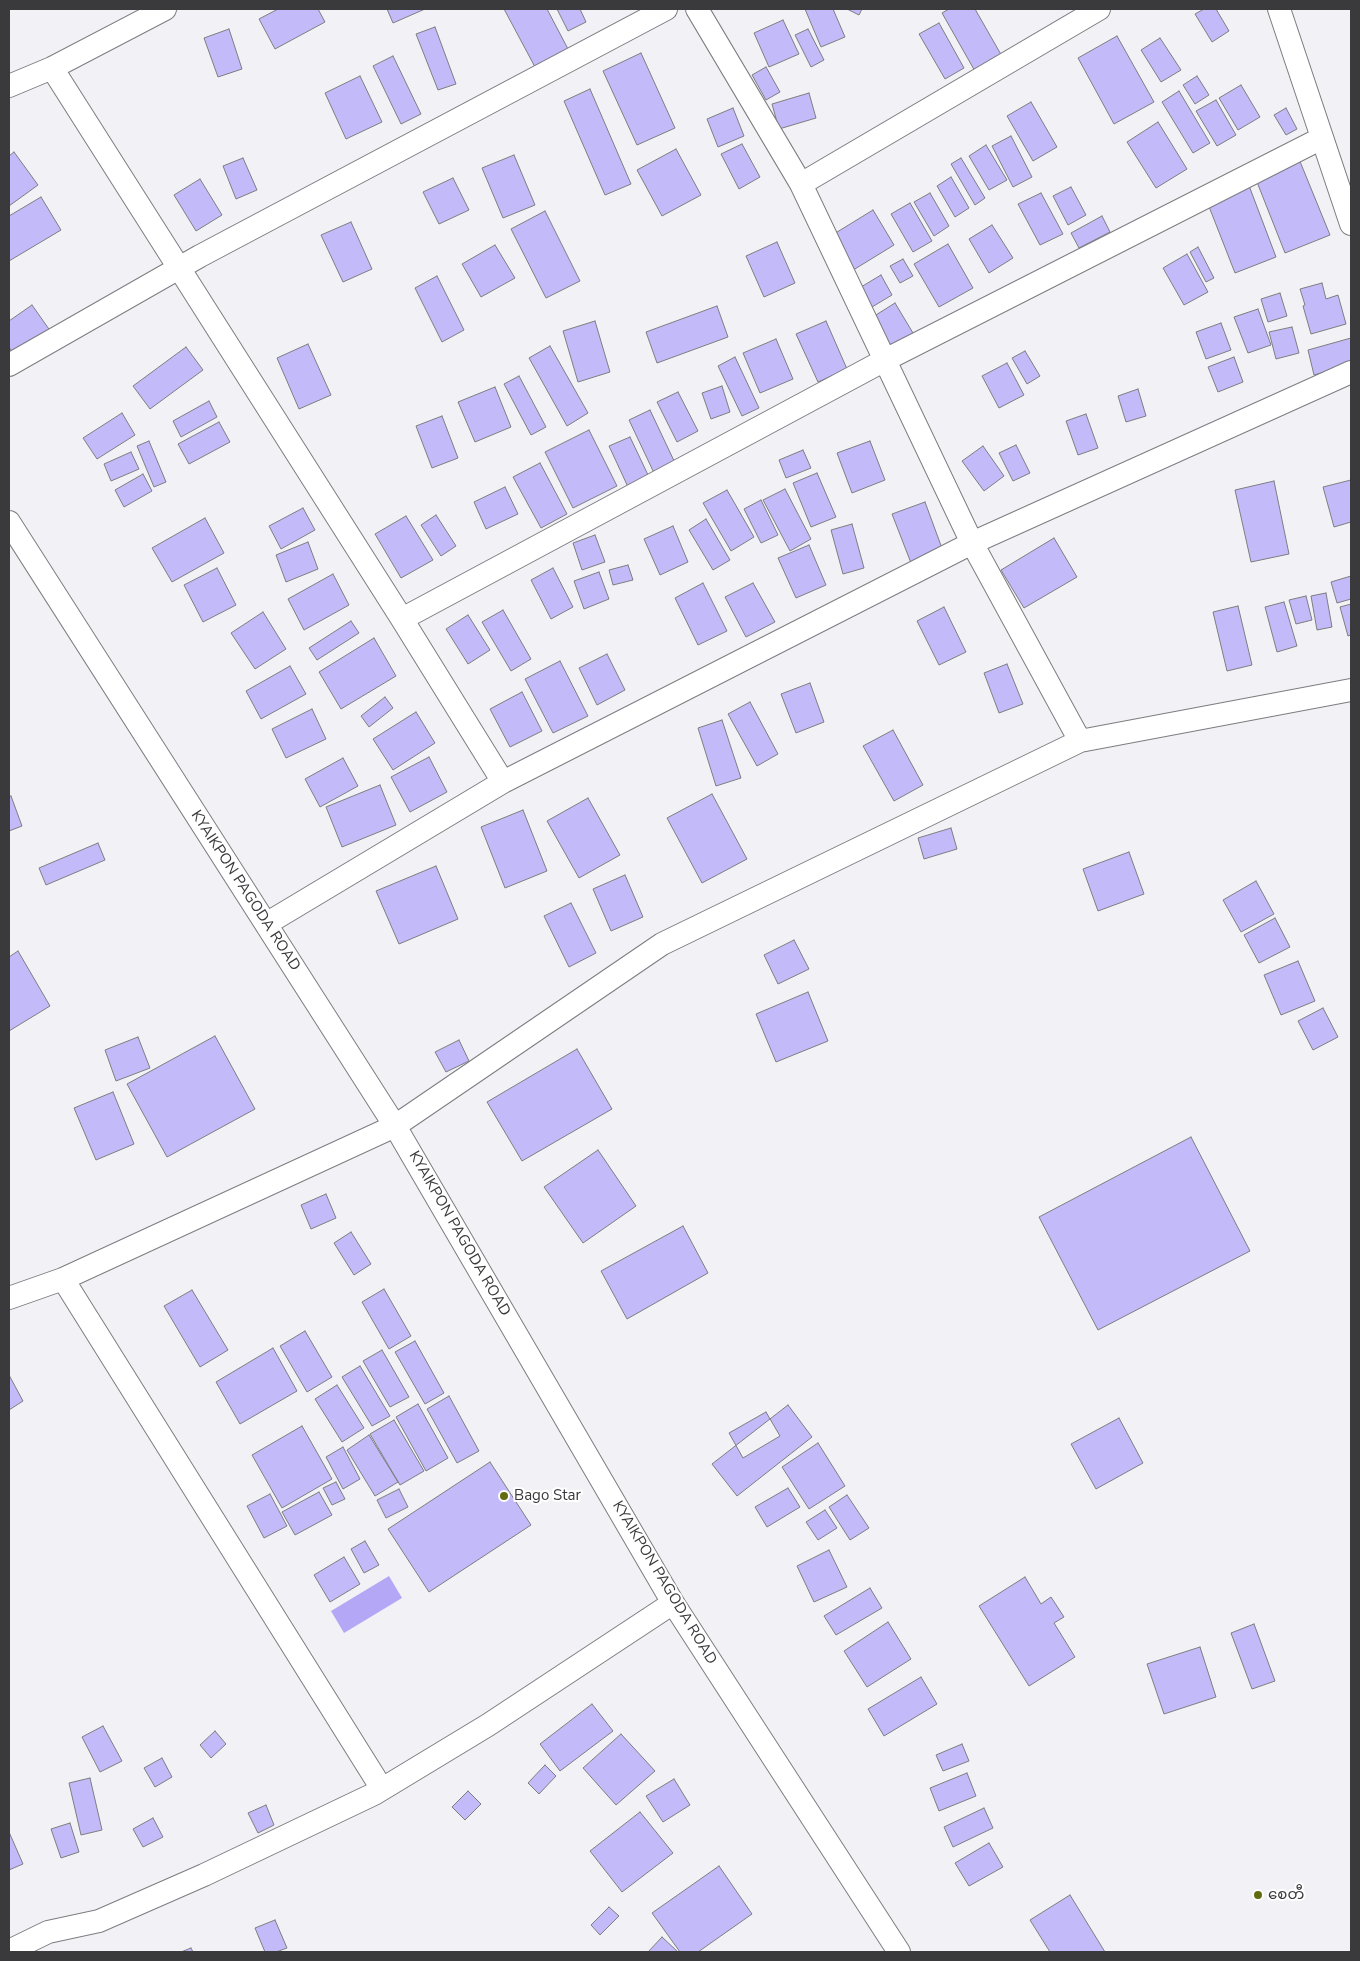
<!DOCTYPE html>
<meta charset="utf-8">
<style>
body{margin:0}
#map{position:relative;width:1360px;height:1961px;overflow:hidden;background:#f2f2f6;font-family:"Nunito Sans",sans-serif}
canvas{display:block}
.frame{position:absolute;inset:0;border:10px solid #3a393b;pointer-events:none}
</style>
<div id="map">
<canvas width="1360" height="1961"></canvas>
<div class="frame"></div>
</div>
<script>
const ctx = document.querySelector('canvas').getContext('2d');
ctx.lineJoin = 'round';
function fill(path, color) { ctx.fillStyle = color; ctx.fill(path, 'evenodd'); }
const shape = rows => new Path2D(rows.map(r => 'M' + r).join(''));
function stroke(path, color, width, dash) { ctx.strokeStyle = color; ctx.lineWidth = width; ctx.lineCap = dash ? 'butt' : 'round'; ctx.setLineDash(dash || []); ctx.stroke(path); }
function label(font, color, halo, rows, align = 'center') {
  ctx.font = font + ' "Nunito Sans","Noto Sans Myanmar",sans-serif'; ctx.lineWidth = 4; ctx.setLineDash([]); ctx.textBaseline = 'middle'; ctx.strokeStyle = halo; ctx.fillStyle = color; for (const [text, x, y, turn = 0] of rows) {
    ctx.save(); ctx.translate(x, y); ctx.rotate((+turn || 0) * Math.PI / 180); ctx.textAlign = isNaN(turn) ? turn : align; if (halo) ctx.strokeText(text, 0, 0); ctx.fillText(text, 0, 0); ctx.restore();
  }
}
const water = shape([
 [389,1576,402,1598,344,1633,331,1611]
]);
const building = shape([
 [278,9,318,9,325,22,275,49,259,19,278,9],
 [387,9,425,9,393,23,387,9],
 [504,9,547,9,568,49,535,67,504,9],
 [557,9,580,9,586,22,568,31,557,9],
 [805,9,833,9,845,37,821,47,805,9],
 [847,9,862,9,859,15,847,9],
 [949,9,975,9,1003,58,976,73,942,13,949,9],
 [1204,9,1216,9,1229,31,1212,42,1195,14,1204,9],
 [783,20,799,54,769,67,754,33,783,20],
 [939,23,964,68,945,79,919,34,939,23],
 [435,27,456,84,438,90,416,34,435,27],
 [229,29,242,69,218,77,204,38,229,29],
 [808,29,824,60,811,67,795,35,808,29],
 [1117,36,1154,102,1114,124,1078,58,1117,36],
 [1160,38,1181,70,1161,82,1141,50,1160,38],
 [641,53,675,128,637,145,603,71,641,53],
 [393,56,421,114,401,124,373,66,393,56],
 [766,67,780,92,766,100,752,75,766,67],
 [360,76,382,122,346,139,325,93,360,76],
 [1197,76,1209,95,1195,104,1183,85,1197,76],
 [1241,85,1260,117,1238,130,1219,98,1241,85],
 [590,89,631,184,605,195,564,101,590,89],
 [1179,91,1210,143,1193,153,1162,102,1179,91],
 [809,93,816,118,779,129,772,104,809,93],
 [1216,100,1236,135,1217,146,1196,111,1216,100],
 [1031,102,1057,147,1033,161,1007,116,1031,102],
 [733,108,744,136,718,147,707,119,733,108],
 [1286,108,1297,129,1286,135,1274,115,1286,108],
 [1158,122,1187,169,1156,188,1127,142,1158,122],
 [1011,136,1032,177,1013,187,992,146,1011,136],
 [742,144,760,177,739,189,721,154,742,144],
 [986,145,1007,180,989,190,969,156,986,145],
 [676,149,701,195,662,216,637,170,676,149],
 [14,152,38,185,9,206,9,156,14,152],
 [514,155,535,205,503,218,482,168,514,155],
 [243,158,257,190,236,199,223,166,243,158],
 [961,158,985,198,975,205,951,164,961,158],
 [1299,159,1330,235,1285,253,1255,177,1299,159],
 [951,177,969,208,955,217,937,186,951,177],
 [453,178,469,210,439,224,423,192,453,178],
 [200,179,222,215,196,231,174,195,200,179],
 [1248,183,1276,257,1235,273,1206,199,1248,183],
 [1071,187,1086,215,1068,225,1053,196,1071,187],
 [930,193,949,226,934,236,914,202,930,193],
 [1041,193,1063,234,1040,245,1018,204,1041,193],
 [41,197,61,230,9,261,9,216,41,197],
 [910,203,932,241,913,252,891,214,910,203],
 [873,210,894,245,850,272,829,237,873,210],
 [545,211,580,281,546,298,511,229,545,211],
 [1102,216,1110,232,1079,248,1071,233,1102,216],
 [351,222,372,269,343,282,321,235,351,222],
 [992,225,1013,258,989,273,969,239,992,225],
 [777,242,795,283,764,297,746,256,777,242],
 [948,244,973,288,939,307,914,264,948,244],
 [495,245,515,278,481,297,462,264,495,245],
 [1198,247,1214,278,1206,282,1190,252,1198,247],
 [1187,254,1208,292,1184,305,1163,268,1187,254],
 [903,259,913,276,900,283,890,266,903,259],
 [881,275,892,295,867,310,856,290,881,275],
 [437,276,464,330,442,342,415,288,437,276],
 [1322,283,1326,299,1338,295,1346,324,1311,334,1303,306,1305,305,1300,289,1322,283],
 [1280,293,1287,316,1268,322,1261,299,1280,293],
 [895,303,916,338,888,354,868,320,895,303],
 [32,305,51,332,15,356,9,347,9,321,32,305],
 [717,306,728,337,657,363,646,332,717,306],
 [1258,309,1271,345,1248,353,1234,317,1258,309],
 [595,321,610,372,578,382,563,331,595,321],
 [826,321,847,369,818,382,796,334,826,321],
 [1221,323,1231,350,1206,359,1196,332,1221,323],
 [1292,327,1299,353,1276,359,1269,332,1292,327],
 [1351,338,1351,365,1314,375,1308,350,1351,338],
 [776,339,793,379,760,393,743,353,776,339],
 [308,344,331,395,299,409,277,358,308,344],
 [550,346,588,413,567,426,529,358,550,346],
 [186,347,203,370,150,409,133,386,186,347],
 [1025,351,1040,376,1027,384,1012,358,1025,351],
 [735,357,759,408,742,416,718,366,735,357],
 [1234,357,1243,382,1218,392,1208,367,1234,357],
 [1007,363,1024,395,999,408,982,376,1007,363],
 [519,376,546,427,531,435,504,384,519,376],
 [722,386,730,412,711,419,702,393,722,386],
 [495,387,511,427,475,442,458,402,495,387],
 [1138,389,1146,416,1126,422,1118,396,1138,389],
 [678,392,698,431,677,442,657,402,678,392],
 [209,401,217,417,181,437,173,421,209,401],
 [650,410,676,465,655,475,629,420,650,410],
 [122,413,135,435,97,459,83,438,122,413],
 [1086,414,1098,448,1078,455,1066,421,1086,414],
 [442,416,458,458,432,468,416,426,442,416],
 [219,422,230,442,189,464,178,444,219,422],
 [589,430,617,486,573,508,545,452,589,430],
 [630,437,649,477,628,487,609,446,630,437],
 [149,441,166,482,154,487,137,446,149,441],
 [870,441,885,480,852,493,837,453,870,441],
 [1016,445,1030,473,1013,481,999,453,1016,445],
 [983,446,1004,476,984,491,962,461,983,446],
 [803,450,811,468,786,478,779,460,803,450],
 [131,452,139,469,111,481,104,464,131,452],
 [540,463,567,514,541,528,513,477,540,463],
 [817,473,836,517,811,527,793,483,817,473],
 [143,474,152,491,124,507,115,490,143,474],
 [1351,480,1351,522,1334,527,1323,487,1351,480],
 [1274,481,1289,554,1251,562,1235,490,1274,481],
 [505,487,518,514,486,529,474,502,505,487],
 [785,489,811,539,790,551,763,500,785,489],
 [727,490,754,537,731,551,703,503,727,490],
 [761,500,778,535,761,543,744,509,761,500],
 [925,502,943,551,911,563,892,514,925,502],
 [303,508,315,530,281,549,269,526,303,508],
 [436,515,456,546,441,556,421,525,436,515],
 [406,516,433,560,401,578,375,534,406,516],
 [205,518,224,553,172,582,152,548,205,518],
 [706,519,730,560,713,570,689,530,706,519],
 [852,524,864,568,843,574,831,530,852,524],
 [673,526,688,562,660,575,644,539,673,526],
 [595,535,605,562,582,570,573,543,595,535],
 [1054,538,1077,577,1024,608,1001,570,1054,538],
 [308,542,318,569,286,582,276,555,308,542],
 [809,545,826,585,796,598,778,558,809,545],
 [628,565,633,580,613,585,609,570,628,565],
 [217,568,236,605,203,622,184,585,217,568],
 [553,568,573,607,551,619,531,580,553,568],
 [599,572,609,599,584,609,574,581,599,572],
 [333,574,349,605,304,630,288,599,333,574],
 [1351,576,1351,599,1337,603,1331,582,1351,576],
 [703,583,727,631,698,645,675,598,703,583],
 [753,583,775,622,746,637,725,597,753,583],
 [1326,593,1332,627,1317,630,1311,596,1326,593],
 [1306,596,1312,620,1296,624,1289,600,1306,596],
 [1284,602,1297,646,1277,652,1265,607,1284,602],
 [1351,604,1351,635,1348,636,1340,607,1351,604],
 [1238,606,1252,665,1227,671,1213,612,1238,606],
 [944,607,966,652,939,665,917,621,944,607],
 [503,610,531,659,511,671,482,622,503,610],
 [263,612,286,649,255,669,231,633,263,612],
 [468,615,490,650,468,664,446,629,468,615],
 [351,621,359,633,317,660,309,648,351,621],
 [374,638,396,676,341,709,319,672,374,638],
 [607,654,625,690,597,705,579,668,607,654],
 [560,661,588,716,553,733,525,679,560,661],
 [1007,664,1023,704,999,713,984,673,1007,664],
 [290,666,306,694,261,719,246,691,290,666],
 [810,683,824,722,796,733,781,694,810,683],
 [522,692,542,731,510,747,490,709,522,692],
 [385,697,393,708,369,727,361,716,385,697],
 [750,702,778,754,757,766,728,714,750,702],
 [312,709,326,739,286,758,272,729,312,709],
 [416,712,435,743,393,770,373,739,416,712],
 [722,720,741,778,716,786,698,728,722,720],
 [893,730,923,785,894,801,863,746,893,730],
 [429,757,447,792,410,812,391,777,429,757],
 [343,758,358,786,320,807,305,779,343,758],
 [380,785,396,825,342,847,326,807,380,785],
 [712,794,747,859,702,883,667,818,712,794],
 [11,796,22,826,9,831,9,797,11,796],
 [588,798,620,855,579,878,547,821,588,798],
 [523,810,547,871,505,888,481,827,523,810],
 [951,828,957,849,924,859,918,838,951,828],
 [98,843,105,860,46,885,39,868,98,843],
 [1129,852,1144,894,1098,911,1083,869,1129,852],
 [436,866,458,919,399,944,376,891,436,866],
 [625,875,643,917,611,931,593,889,625,875],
 [1256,881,1274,914,1241,932,1223,900,1256,881],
 [571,903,596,953,569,967,544,916,571,903],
 [1275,918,1290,947,1259,963,1244,935,1275,918],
 [794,940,809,969,778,984,764,955,794,940],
 [18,951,50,1006,9,1031,9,957,18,951],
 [1298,961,1315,1001,1281,1015,1264,975,1298,961],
 [808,992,828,1041,776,1062,756,1014,808,992],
 [1323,1008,1338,1037,1313,1050,1298,1021,1323,1008],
 [215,1036,255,1109,167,1157,127,1084,215,1036],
 [138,1037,150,1068,116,1081,105,1050,138,1037],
 [459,1040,469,1061,446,1072,435,1052,459,1040],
 [577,1049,612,1109,522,1161,487,1102,577,1049],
 [113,1092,134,1144,96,1160,74,1108,113,1092],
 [1191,1137,1250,1251,1098,1330,1039,1217,1191,1137],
 [598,1150,636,1206,583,1243,544,1187,598,1150],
 [326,1194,336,1218,311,1229,301,1205,326,1194],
 [683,1226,708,1273,627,1319,601,1271,683,1226],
 [351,1232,371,1264,354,1275,334,1243,351,1232],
 [384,1289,411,1336,389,1349,362,1302,384,1289],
 [192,1290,228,1350,200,1367,164,1306,192,1290],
 [305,1331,332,1377,307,1392,280,1346,305,1331],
 [415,1341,444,1393,425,1404,395,1352,415,1341],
 [273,1348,297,1391,240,1424,216,1382,273,1348],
 [382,1350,409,1397,390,1407,363,1361,382,1350],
 [360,1366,390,1416,372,1426,342,1377,360,1366],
 [9,1375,23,1401,9,1410,9,1375],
 [337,1385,364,1428,342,1442,315,1399,337,1385],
 [449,1396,479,1451,457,1463,427,1409,449,1396],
 [418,1404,448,1458,426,1471,396,1417,418,1404],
 [788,1405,812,1437,737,1496,712,1464,788,1405],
 [766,1412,780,1436,743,1458,729,1433,766,1412],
 [1119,1418,1143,1463,1096,1489,1071,1444,1119,1418],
 [394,1420,424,1471,400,1485,370,1434,394,1420],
 [302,1426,332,1479,282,1508,252,1455,302,1426],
 [369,1435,398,1482,375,1496,347,1450,369,1435],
 [818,1443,845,1486,809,1509,782,1467,818,1443],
 [343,1447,360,1479,343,1489,326,1457,343,1447],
 [490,1462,531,1525,429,1592,388,1529,490,1462],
 [336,1482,345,1499,332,1505,323,1488,336,1482],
 [788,1488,800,1507,767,1527,755,1507,788,1488],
 [399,1489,408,1507,386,1518,377,1500,399,1489],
 [319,1492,332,1515,295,1535,282,1512,319,1492],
 [270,1494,287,1526,264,1538,247,1506,270,1494],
 [847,1495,869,1528,850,1540,829,1507,847,1495],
 [825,1510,837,1528,818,1540,806,1522,825,1510],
 [365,1541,379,1565,364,1573,351,1549,365,1541],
 [829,1550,847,1587,814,1602,797,1566,829,1550],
 [344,1557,360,1584,330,1602,314,1575,344,1557],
 [1025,1577,1041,1604,1051,1597,1064,1617,1054,1623,1075,1657,1029,1686,979,1606,1025,1577],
 [870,1588,882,1608,836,1635,824,1616,870,1588],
 [888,1622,911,1659,867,1687,844,1651,888,1622],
 [1254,1624,1275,1681,1252,1689,1231,1633,1254,1624],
 [1200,1647,1216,1697,1164,1714,1147,1664,1200,1647],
 [921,1677,937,1704,884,1736,868,1709,921,1677],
 [592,1704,613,1731,560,1771,540,1744,592,1704],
 [103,1726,122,1761,100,1772,82,1737,103,1726],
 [215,1731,226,1744,211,1758,200,1745,215,1731],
 [621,1734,655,1771,616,1805,583,1768,621,1734],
 [962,1744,969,1761,943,1771,936,1755,962,1744],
 [162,1758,172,1777,155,1787,144,1768,162,1758],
 [545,1765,556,1776,539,1794,528,1783,545,1765],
 [967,1773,976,1796,939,1811,930,1788,967,1773],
 [90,1778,102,1830,81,1835,69,1783,90,1778],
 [674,1779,690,1805,663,1822,646,1796,674,1779],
 [468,1791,481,1804,465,1820,452,1807,468,1791],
 [266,1805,274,1825,258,1833,248,1813,266,1805],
 [984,1808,993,1828,953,1847,944,1827,984,1808],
 [640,1812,673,1853,622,1892,590,1851,640,1812],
 [153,1818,163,1837,143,1847,133,1829,153,1818],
 [70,1823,79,1852,61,1858,51,1829,70,1823],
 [9,1832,23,1864,9,1870,9,1832],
 [989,1843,1003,1867,969,1886,955,1863,989,1843],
 [719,1866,752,1914,698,1952,680,1952,652,1913,719,1866],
 [1070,1895,1105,1952,1050,1952,1030,1920,1070,1895],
 [609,1907,619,1916,600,1935,591,1925,609,1907],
 [275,1920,287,1948,276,1952,265,1952,255,1928,275,1920],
 [662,1937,678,1952,648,1952,662,1937],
 [191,1948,193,1952,181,1952,191,1948]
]);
const street = shape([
 [697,9,801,184,972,543,1080,741],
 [1279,9,1351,224],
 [52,68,402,619,503,782],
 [9,86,52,68,165,9],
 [801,184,1099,9],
 [9,365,200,256,666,9],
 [9,522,395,1126,673,1603,899,1952],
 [402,619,885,360,1322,138],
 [266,924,503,782,972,543,1351,372],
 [63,1279,382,1789],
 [9,1298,63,1279,395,1126,662,944,1080,741,1351,690],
 [9,1951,48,1932,99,1921,204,1875,374,1794,488,1725,673,1603]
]);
const markers = [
 [504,1496,5,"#626b0f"],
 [1258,1895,5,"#626b0f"]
];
const streetNames = [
 ["KYAIKPON PAGODA ROAD",245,891,57],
 ["KYAIKPON PAGODA ROAD",459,1234,60],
 ["KYAIKPON PAGODA ROAD",664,1583,59]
];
const poiNames = [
 ["Bago Star",514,1496],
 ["စေတီ",1268,1895]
];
fill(water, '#b4a7f6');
fill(building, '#c3baf9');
stroke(building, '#7d7d80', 1);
stroke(street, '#7d7c80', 24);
stroke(street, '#fff', 22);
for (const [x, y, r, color] of markers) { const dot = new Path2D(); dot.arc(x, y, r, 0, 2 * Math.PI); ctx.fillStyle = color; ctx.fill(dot); stroke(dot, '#fff', 2); }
label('15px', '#3a393b', '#fff', streetNames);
label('15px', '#3a393b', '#fff', poiNames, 'left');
</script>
